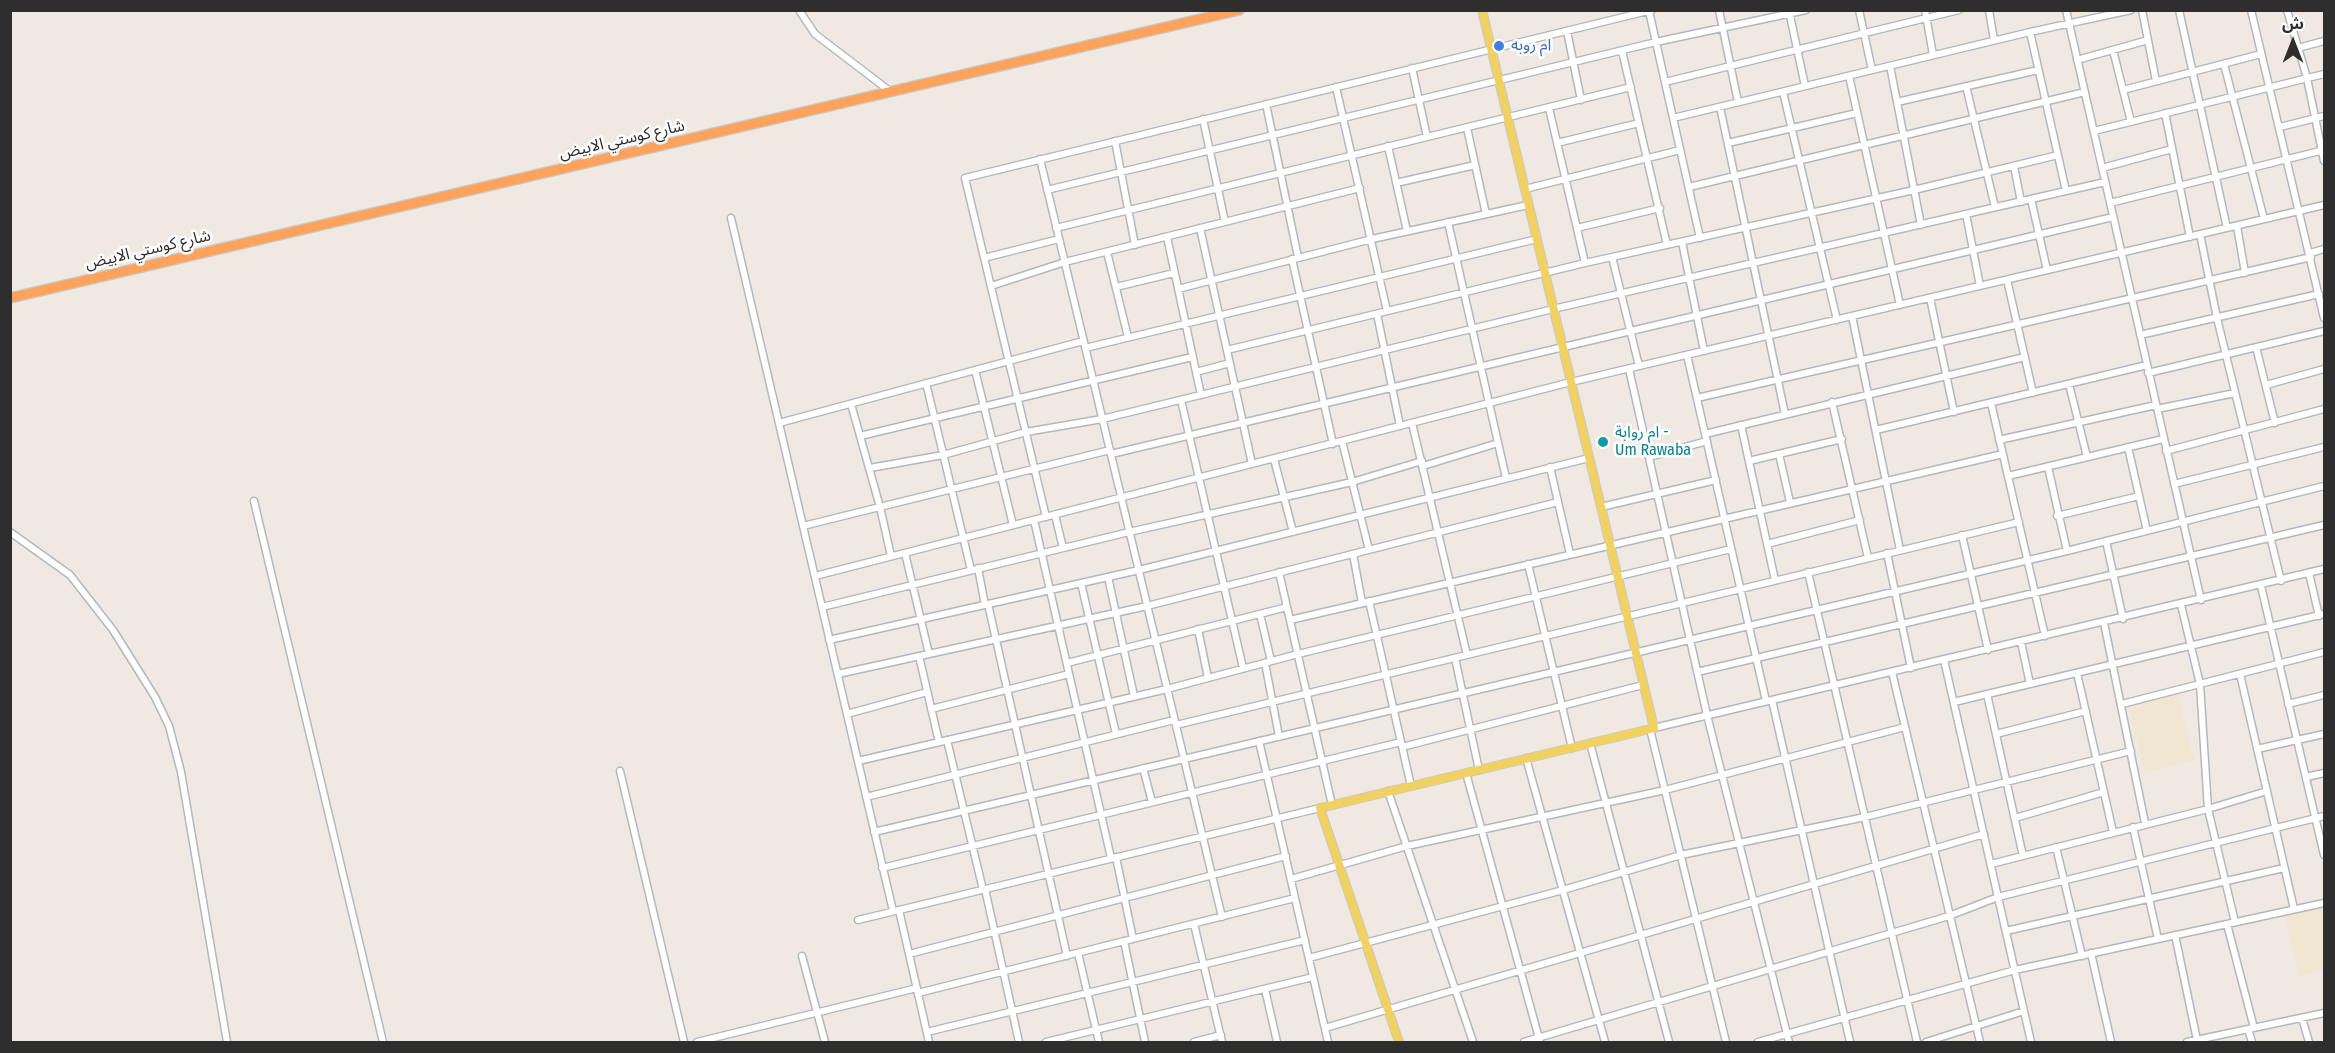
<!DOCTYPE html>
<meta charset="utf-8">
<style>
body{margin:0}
#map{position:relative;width:2335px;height:1053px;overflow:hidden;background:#efe9e1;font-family:"Fira Sans Condensed","Noto Sans Arabic",sans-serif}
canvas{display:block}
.frame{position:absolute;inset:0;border:12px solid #2e2e2e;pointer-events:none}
.north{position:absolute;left:2263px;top:12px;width:60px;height:60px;-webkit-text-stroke:4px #fff;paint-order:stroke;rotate:0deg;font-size:16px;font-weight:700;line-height:24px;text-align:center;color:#2e2e2e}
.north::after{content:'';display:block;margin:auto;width:21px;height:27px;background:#2e2e2e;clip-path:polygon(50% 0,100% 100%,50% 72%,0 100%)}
</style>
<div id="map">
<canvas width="2335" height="1053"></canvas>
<div class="frame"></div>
<div class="north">ش</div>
</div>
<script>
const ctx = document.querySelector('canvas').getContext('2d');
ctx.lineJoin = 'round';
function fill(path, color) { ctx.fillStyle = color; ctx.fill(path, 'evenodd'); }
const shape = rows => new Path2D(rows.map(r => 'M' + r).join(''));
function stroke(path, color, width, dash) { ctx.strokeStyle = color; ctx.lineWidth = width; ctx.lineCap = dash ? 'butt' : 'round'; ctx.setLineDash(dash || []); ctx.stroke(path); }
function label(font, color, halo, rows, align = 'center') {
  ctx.font = font + ' "Fira Sans Condensed","Noto Sans Arabic",sans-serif'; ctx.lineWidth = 5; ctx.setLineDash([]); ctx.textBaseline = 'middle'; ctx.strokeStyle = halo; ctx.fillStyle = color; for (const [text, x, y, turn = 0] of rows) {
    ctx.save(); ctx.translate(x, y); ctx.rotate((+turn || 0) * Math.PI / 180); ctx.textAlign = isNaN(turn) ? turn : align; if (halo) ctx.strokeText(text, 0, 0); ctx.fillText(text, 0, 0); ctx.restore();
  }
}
const education = shape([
 [2178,695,2194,760,2145,773,2129,706],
 [2324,907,2324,969,2300,977,2285,917]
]);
const minor = shape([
 [799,10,815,34,891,92],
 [1719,10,1738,102],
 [1859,10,1872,70],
 [1925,10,1933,55],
 [1989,10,1994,40],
 [2066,10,2201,600],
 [2142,10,2156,81],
 [2179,10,2227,228],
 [2251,10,2324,318],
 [2287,10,2307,78,2324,161],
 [1649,11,1700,238],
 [1789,11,1805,86],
 [1567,31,1581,100],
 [2030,32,2066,191],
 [2298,48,2324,41],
 [2113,50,2131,122],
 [1622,51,1667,245],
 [2077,60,2148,40],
 [2224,64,2264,219],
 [1890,66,1921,225],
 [1412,68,1427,137],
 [1849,76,1900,305],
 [1665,82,1959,10],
 [1966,86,1995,207],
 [1336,87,1387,311],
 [2123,90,2261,54],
 [1783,92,1837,320],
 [1897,102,2038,70],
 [1266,104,1298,257],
 [1720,107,1785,414],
 [1549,108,1585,263],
 [2165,113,2190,237],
 [1673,118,2030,32,2131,10],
 [1203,119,1225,222],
 [2280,127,2324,116],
 [1467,128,1486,214],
 [2094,131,2324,74],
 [1115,141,1135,245],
 [1557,143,1639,123],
 [1728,143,1857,113],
 [1388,146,1407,231],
 [1040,159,1222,917],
 [2014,166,2021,202],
 [2102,168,2172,149],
 [1396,183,1475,165],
 [1689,187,2085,92],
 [1525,189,1680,150],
 [1047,190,1656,42,1806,10],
 [2031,199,2047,270],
 [2110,203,2324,150],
 [1966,214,1980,286],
 [731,218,893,911],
 [1448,222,1506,478],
 [2237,226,2245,273],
 [1056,228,1631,87],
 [1200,228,1252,464],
 [1577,228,1660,208],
 [2200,234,2217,318,2281,581],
 [1167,237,1201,395],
 [1682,242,1704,351],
 [1107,252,1128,337],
 [2310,253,2324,249],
 [1612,257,1639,366],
 [984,258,1059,239],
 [1292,259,1333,444],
 [2007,280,2033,393],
 [991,286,1065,262,1360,188],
 [1116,287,1174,273],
 [1178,289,1372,239,1528,205],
 [1930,298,1954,412],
 [1377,314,1400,426],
 [1852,316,1900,550],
 [2140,335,2319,294],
 [2256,347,2275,423],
 [1085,348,1537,239],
 [1227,350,1585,263,1914,190,2058,155],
 [1687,355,1766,701],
 [1629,369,1707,715,1789,1042],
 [975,370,1013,525],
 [1196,372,1230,363],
 [2148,373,2324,331],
 [926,383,971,570],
 [2069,384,2087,457],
 [2266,385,2324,369],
 [1697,398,2311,257],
 [1181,400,1243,668],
 [1832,402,1868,558],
 [1991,403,2045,636],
 [851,404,880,507,891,556],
 [2157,409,2235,393],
 [779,423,1083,341],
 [1412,423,1467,655],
 [1741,425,1775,580],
 [1876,430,2147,365],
 [1705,434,2025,357],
 [860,436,1192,357],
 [1999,440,2156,405],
 [1342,441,1369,550],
 [2128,447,2147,531],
 [2166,451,2324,409],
 [1111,454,2113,217],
 [1779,454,1790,502],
 [1649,457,1707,441],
 [1274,459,1293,532],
 [1749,461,1842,439],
 [1423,466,1498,443],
 [1550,467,1570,554],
 [2048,467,2067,551],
 [870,468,943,455,1026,432,1102,419,1553,309,2105,182],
 [2008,476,2163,439],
 [2174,484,2324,447],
 [254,501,383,1042],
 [1601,507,1716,480],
 [1055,515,1063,548],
 [2057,516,2139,496],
 [1046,517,965,178,1652,10],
 [1034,520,1111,858],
 [803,526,1110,450],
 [10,532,70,575,113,630,155,697,169,726,181,772,227,1042],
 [1962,535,1988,650],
 [2106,541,2123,619],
 [1767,544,1860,520],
 [905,553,929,654],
 [1887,553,1911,668],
 [1353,554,1362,603],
 [1528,564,1572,748],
 [978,568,985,605],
 [1279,572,1332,805],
 [1808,572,1917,1042],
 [2309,573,2319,616],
 [815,576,1571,382,2324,205],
 [1108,577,1134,696],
 [1081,583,1116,734],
 [2261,586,2324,855],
 [1369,601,1411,786],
 [988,604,1067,956],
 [2181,605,2200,684,2208,809,2235,922],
 [822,607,1129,532,1352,482,1422,461],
 [1260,614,1271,661],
 [1290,620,2003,454],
 [2104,623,2145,823],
 [1198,629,1208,678],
 [829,640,1139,570,1589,458],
 [2021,642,2030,684],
 [919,656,939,742],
 [1455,658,1479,770],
 [1944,660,2031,1042],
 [1067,663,1287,607],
 [1265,663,1279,736],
 [1697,672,2324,525],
 [1892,672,1980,1042],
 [2077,673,2113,832],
 [838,674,1147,606,1558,502],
 [2240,674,2294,909],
 [1987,694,2023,856],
 [1772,700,1850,1042],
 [1954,702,2324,614],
 [2122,704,2324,652],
 [2288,704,2324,695],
 [931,709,1069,674],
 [847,714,927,692],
 [1176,725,2019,522],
 [1654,728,2324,569],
 [1650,729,1726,1042],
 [1996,734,2086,711],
 [947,740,983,890],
 [1259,741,1328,1042],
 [1590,743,1669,1042],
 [1402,747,1643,685],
 [2257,749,2324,734],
 [1526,758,1605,1042],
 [858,761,1167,689,1298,654,1731,549],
 [1143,768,1152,802],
 [620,771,684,1042],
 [1466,773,1540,1042],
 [2306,777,2324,773],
 [1388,791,1473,1042],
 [866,797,1174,720],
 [2015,818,2104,792],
 [2133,827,2158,939],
 [874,832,2067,551,2324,486],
 [2056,847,2082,956],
 [1116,857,1133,939],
 [1991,864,2208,809,2267,791],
 [882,868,1401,742],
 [1291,879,1407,846,1665,790,1905,727],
 [985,889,1019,1042],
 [899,910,929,1042],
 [858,920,1320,808],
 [1194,924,1222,1042],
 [2227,924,2254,1028],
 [2006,931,2284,868],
 [2175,935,2197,1040],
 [1124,941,1145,1042],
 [1078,953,1099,1042],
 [2091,953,2111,1042],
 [909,954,1286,856],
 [802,956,825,1042],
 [1309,958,1563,890,1681,855,1865,817,2131,751],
 [1265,989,1277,1042],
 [918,993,1295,898],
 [2302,1018,2309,1042],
 [1325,1028,1984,834],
 [2248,1029,2252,1042],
 [927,1032,1305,940],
 [697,1042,917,988],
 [1046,1042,1313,977],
 [1194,1042,1221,1035],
 [1524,1042,1949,916,1998,897,2324,816],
 [1758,1042,2015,970,2324,903],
 [1926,1042,2024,1011],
 [2187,1042,2324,1013]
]);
const major = shape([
 [1399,1042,1320,808,1654,728,1482,10]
]);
const highway = shape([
 [10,298,1239,10]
]);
const markers = [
 [1499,46,6,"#3f7fe0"],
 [1603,442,6,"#0f9aa8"]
];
const shopNames = [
 ["ام روبه",1511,46]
];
const streetNames = [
 ["شارع كوستي الابيض",622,140,-13],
 ["شارع كوستي الابيض",148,250,-13]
];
const cultureNames = [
 ["ام روابة -",1615,433],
 ["Um Rawaba",1615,451]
];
fill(education, '#f0e6d1');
stroke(minor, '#b4b7c1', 9);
stroke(major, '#c9c9c9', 10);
stroke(highway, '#c9c9c9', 12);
stroke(minor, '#fff', 6);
stroke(major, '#f2d163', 8);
stroke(highway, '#ffa35c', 9);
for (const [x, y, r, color] of markers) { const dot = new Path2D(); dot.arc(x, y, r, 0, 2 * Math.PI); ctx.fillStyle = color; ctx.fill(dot); stroke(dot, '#fff', 2); }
label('16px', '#366cbe', '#fff', shopNames, 'left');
label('16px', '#2e2e2e', '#fff', streetNames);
label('16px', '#0d838f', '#fff', cultureNames, 'left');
</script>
